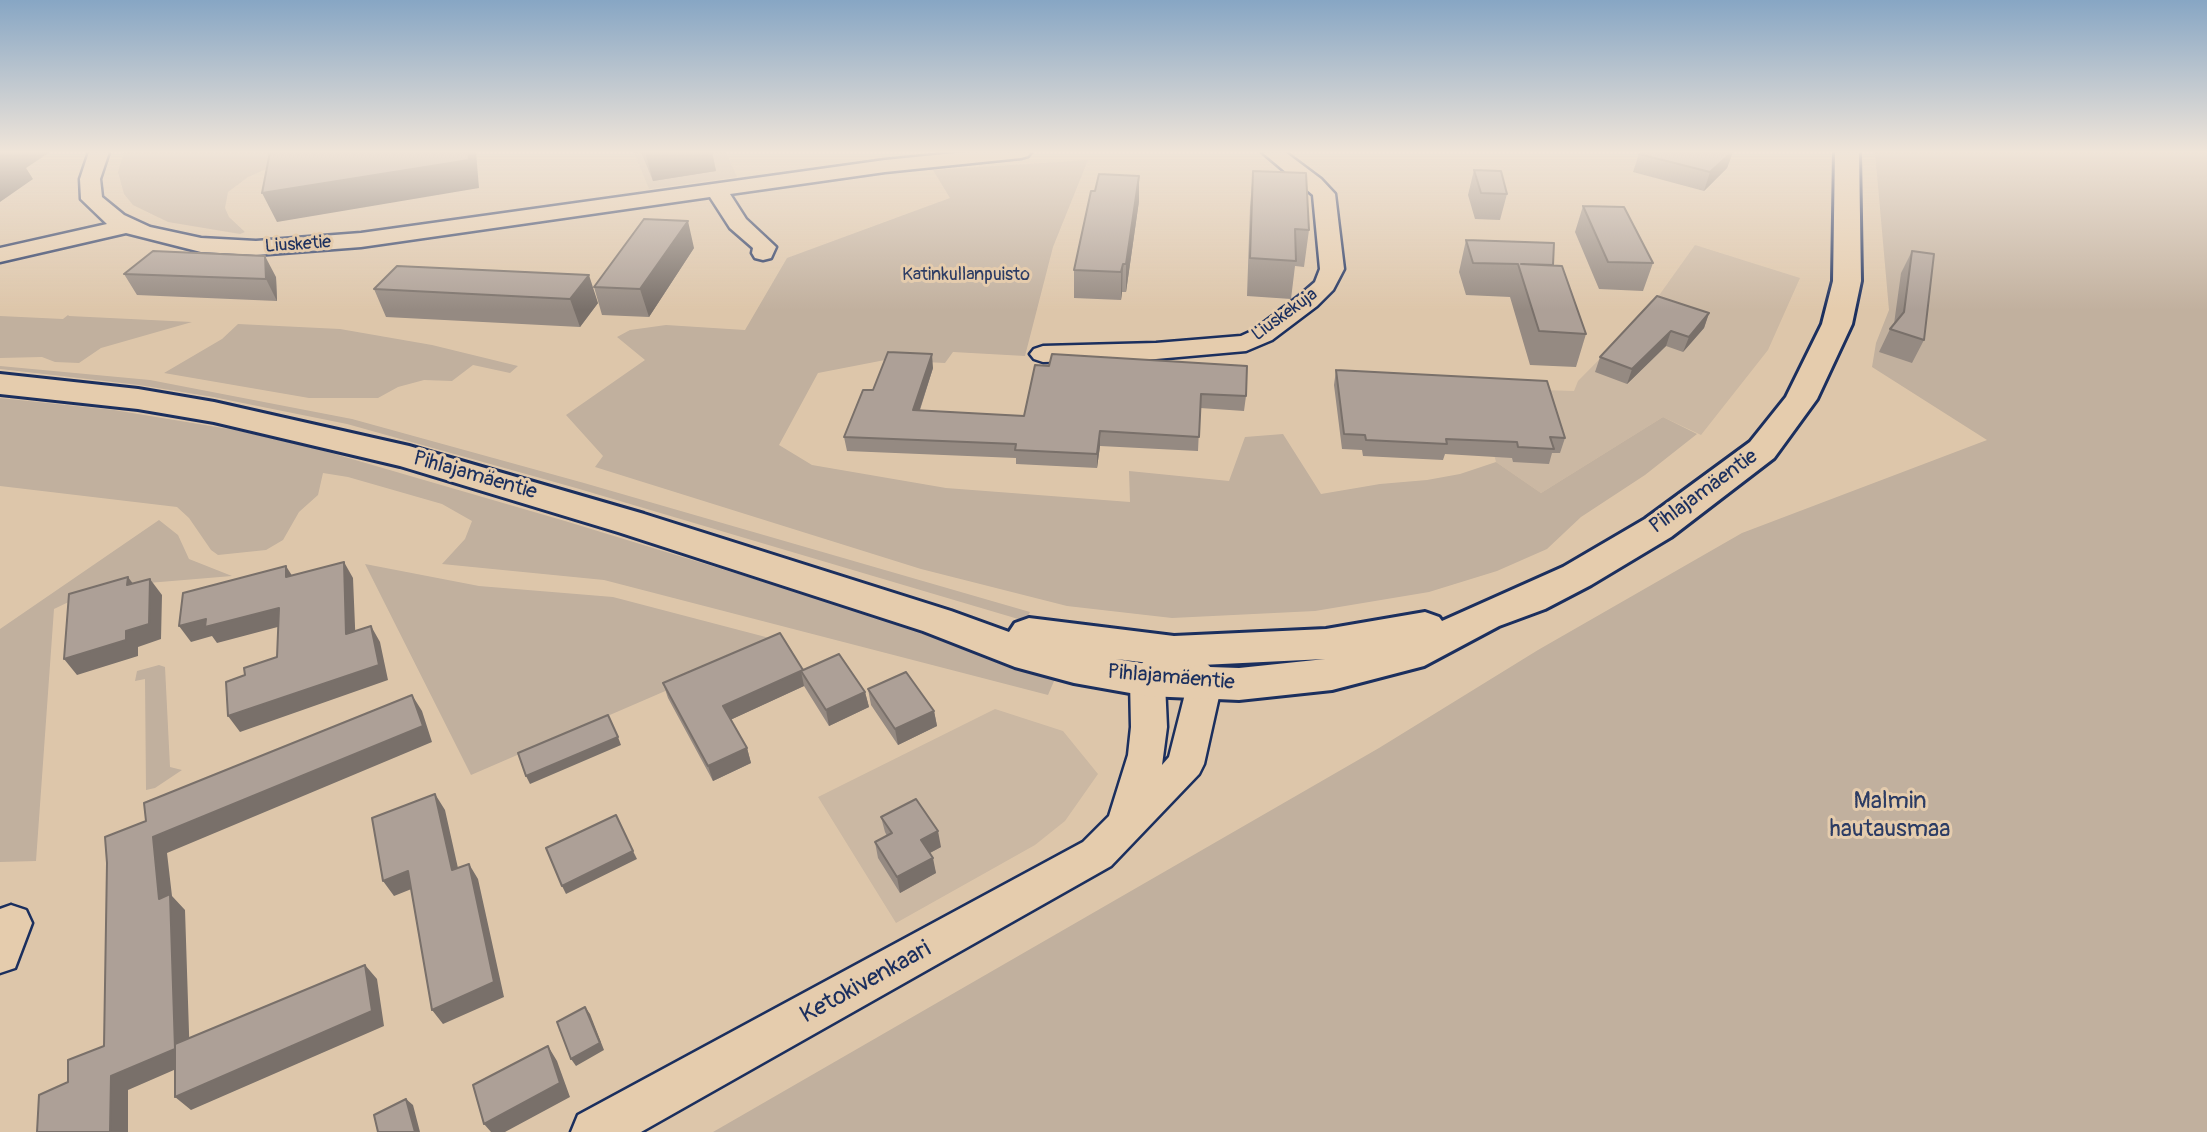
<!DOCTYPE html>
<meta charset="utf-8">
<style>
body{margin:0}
canvas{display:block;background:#ddc6aa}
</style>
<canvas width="2207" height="1132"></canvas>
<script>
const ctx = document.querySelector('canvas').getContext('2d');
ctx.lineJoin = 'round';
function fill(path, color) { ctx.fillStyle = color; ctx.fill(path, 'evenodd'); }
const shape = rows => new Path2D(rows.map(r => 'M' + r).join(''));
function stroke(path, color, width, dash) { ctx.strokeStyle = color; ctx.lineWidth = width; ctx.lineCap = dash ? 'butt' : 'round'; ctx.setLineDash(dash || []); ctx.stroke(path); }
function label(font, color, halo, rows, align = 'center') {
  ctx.font = font + ' Pangolin,sans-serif'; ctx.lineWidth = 6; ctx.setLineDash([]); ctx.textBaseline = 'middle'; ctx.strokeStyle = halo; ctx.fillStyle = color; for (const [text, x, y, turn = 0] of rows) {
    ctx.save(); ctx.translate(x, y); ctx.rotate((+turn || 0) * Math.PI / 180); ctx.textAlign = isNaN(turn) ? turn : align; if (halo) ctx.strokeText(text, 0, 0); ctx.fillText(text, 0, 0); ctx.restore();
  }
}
const built = shape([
 [634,152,726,152,737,177,649,189],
 [1695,245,1800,278,1768,350,1701,435,1663,417,1541,493,1496,462,1477,388,1574,391,1578,381,1650,308],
 [995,709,1063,731,1098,774,1065,821,1035,845,896,923,818,797]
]);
const green = shape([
 [124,152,305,152,248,177,228,192,225,208,229,217,245,232,240,234,168,222,133,205,124,194,118,172],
 [1875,152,2207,152,2207,1132,713,1132,1379,748,1538,650,1742,533,1987,440,1872,367,1876,343,1889,310],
 [1088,160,1053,247,1025,356,953,352,945,363,885,360,818,373,779,445,812,465,946,488,1130,502,1129,471,1229,481,1245,437,1283,434,1321,494,1380,484,1427,480,1460,474,1496,462,1541,493,1663,417,1697,434,1645,475,1581,517,1547,549,1497,571,1429,592,1315,611,1172,618,1067,606,921,569,595,467,603,456,566,415,645,360,617,337,630,330,666,325,745,330,787,258,950,198,933,170],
 [68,315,69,316,192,322,101,348,79,363,55,362,42,357,0,358,0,316,63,319],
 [238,324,340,329,432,345,518,366,510,373,473,365,452,381,424,380,398,387,378,398,309,398,164,373,222,339],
 [0,366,150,380,352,419,584,483,1030,612,1025,621,576,488,347,424,213,397,139,385,0,369],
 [0,398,114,410,235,430,314,448,565,521,1058,672,1048,695,604,580,442,564,465,539,472,521,442,504,348,477,323,473,318,495,299,512,283,540,266,550,218,555,211,550,189,518,177,507,0,486],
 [159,520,178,535,189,559,232,576,100,587,54,609,36,861,0,862,0,629],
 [365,564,479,586,613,597,781,641,471,775],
 [159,665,165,667,170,767,182,770,155,788,146,790,145,679,135,681,137,671]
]);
const minor = shape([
 [89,152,109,152,100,179,102,197,124,215,150,227,201,238,256,241,361,233,885,160,965,152,1031,152,1028,156,1021,158,885,172,730,194,746,219,776,247,771,258,763,260,755,258,752,253,753,248,730,228,710,197,361,247,256,255,201,252,126,233,0,262,0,248,107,224,81,199,80,179,89,152],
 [1262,152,1285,152,1321,179,1335,194,1344,269,1333,290,1317,306,1272,340,1246,351,1156,359,1043,362,1034,359,1030,354,1034,349,1043,346,1156,343,1241,336,1254,330,1299,296,1315,282,1320,269,1313,195,1262,152],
 [1174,639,1186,642,1217,674,1222,683,1204,764,1199,774,1111,866,641,1132,571,1132,578,1115,1083,842,1109,816,1128,755,1131,727,1130,680,1135,671,1162,642,1174,639],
 [1174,673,1187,686,1169,757,1162,765,1167,727,1165,683,1174,673],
 [11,905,26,910,32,923,15,968,0,973,0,909,11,905]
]);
const major = shape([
 [1835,152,1859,152,1861,281,1852,324,1817,399,1774,458,1671,537,1591,585,1545,609,1499,626,1424,666,1332,690,1239,700,1147,696,1074,683,1015,667,923,631,618,532,400,466,214,422,138,409,0,394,0,374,138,389,214,402,409,446,644,514,951,611,1009,632,1015,623,1029,618,1174,636,1326,629,1425,612,1439,617,1442,621,1563,567,1645,519,1750,442,1786,397,1822,324,1833,281,1835,152],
 [1116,659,1166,665,1147,664,1116,659],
 [1325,659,1239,668,1181,666,1325,659]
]);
const wall = shape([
 [641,152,712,152,716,171,653,181],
 [1642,152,1733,152,1727,168,1704,191,1633,172,1639,154],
 [1474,170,1507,194,1500,220,1475,219,1468,195],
 [1253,171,1309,230,1304,267,1295,266,1291,299,1247,296,1250,207],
 [1139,201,1126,292,1122,292,1121,300,1074,298,1074,270],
 [1583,206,1653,263,1643,291,1599,289,1575,232],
 [1466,240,1553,266,1586,334,1576,367,1530,365,1510,297,1466,295,1459,272],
 [694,248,649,317,602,315,594,287],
 [1912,251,1924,340,1912,363,1879,352,1890,329,1894,324,1901,273],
 [397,266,598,303,580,327,386,317,374,289],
 [124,274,276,277,277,301,137,295],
 [1709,313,1704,328,1683,352,1666,346,1627,384,1595,372,1600,357],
 [1035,365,1246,396,1244,411,1200,408,1198,451,1100,446,1097,468,1016,464,1016,458,847,451,844,437,873,390,933,368,920,410,1024,416],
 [1336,370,1565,438,1560,453,1552,453,1549,464,1513,462,1512,458,1445,454,1443,460,1363,456,1362,450,1342,449,1334,385],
 [803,670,865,692,869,707,829,726,804,686,730,720,747,748,751,763,713,781,668,698,663,683],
 [868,689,934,711,937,726,898,745,871,705],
 [881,817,941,847,930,853,936,873,900,893,878,858,875,842,887,836,885,832]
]);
const shadedWall = shape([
 [0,152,50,152,26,168,33,179,0,202],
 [468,152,476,152,479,188,277,222,262,193],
 [645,152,712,152,716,171,653,181],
 [1732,152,1733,152,1727,168,1704,191,1710,172],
 [1139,176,1139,201,1126,292,1126,264],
 [688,221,694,248,649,317,640,289],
 [265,256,276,277,277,301,266,279],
 [1123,264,1122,292,1121,300,1121,272],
 [589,275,598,303,580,327,570,299],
 [1709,313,1704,328,1683,352,1689,337],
 [1671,331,1666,346,1627,384,1632,369],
 [932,354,933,368,915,424,913,410],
 [1100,431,1100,446,1097,468,1097,454],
 [344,562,353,578,356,650,346,634],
 [286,566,296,582,286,577],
 [128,577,140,593,127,585],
 [150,579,162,595,161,639,138,647,138,656,77,675,64,659,126,631],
 [279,608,289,624,217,643,212,636,191,642,179,626,206,619],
 [371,626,380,642,388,680,240,732,228,716],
 [801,671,804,686,728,721,723,706],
 [865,692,869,707,829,726,826,710],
 [412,695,422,711,432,742,167,853,172,896,185,910,190,1063,128,1090,128,1132,110,1132,111,1076,159,899,153,837],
 [934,711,937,726,898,745,895,729],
 [618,737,621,745,530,784,526,776],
 [747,748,751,763,713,781,708,766],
 [435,794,445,810,462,886,452,870],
 [938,831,941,847,924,856,921,840],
 [633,851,637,859,566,894,562,886],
 [933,858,936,873,900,893,897,877],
 [469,864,478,879,504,997,443,1024,432,1010],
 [408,871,419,886,394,896,383,881],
 [365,965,377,979,384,1026,191,1110,175,1097],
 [585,1007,590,1014,604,1050,576,1066,571,1059],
 [548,1046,557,1061,570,1097,505,1132,491,1132,484,1124],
 [406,1099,413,1105,420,1132,415,1132]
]);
const building = shape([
 [270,152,468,152,469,160,262,193,270,152],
 [1642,152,1732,152,1710,172,1639,154,1642,152],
 [1474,170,1501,171,1507,194,1481,193,1474,170],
 [1253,171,1306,173,1309,230,1295,229,1296,261,1250,258,1253,171],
 [1099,174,1139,176,1126,264,1123,264,1121,272,1074,270,1091,191,1095,191,1099,174],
 [1583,206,1624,207,1653,263,1608,262,1583,206],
 [644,219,688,221,640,289,594,287,644,219],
 [1466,240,1554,243,1553,265,1521,264,1562,266,1586,334,1539,331,1518,264,1473,263,1466,240],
 [153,251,265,256,266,279,124,274,153,251],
 [1912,251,1934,254,1924,340,1890,329,1904,312,1912,251],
 [397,266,589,275,570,299,374,289,397,266],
 [1657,296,1709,313,1689,337,1671,331,1632,369,1600,357,1657,296],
 [888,352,932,354,913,410,1024,416,1035,365,1049,366,1052,354,1247,366,1246,396,1201,394,1199,437,1100,431,1097,454,1015,450,1016,444,844,437,863,390,873,390,888,352],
 [1336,370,1547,381,1565,438,1550,437,1554,449,1518,447,1517,442,1446,439,1447,444,1366,440,1365,435,1344,434,1336,370],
 [344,562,346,634,371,626,379,665,228,716,226,682,245,675,244,668,277,657,279,608,205,627,206,619,179,626,183,593,286,566,286,577,344,562],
 [128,577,127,585,150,579,149,624,126,631,126,640,64,659,69,594,128,577],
 [780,633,803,670,723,706,747,748,708,766,663,683,780,633],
 [839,654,865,692,826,710,801,671,839,654],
 [906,672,934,711,895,729,868,689,906,672],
 [412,695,423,726,153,837,159,899,170,894,175,1049,111,1076,110,1132,37,1132,39,1095,68,1082,68,1060,104,1046,107,863,105,837,146,821,144,803,412,695],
 [608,715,618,737,526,776,518,753,608,715],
 [435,794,452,870,469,864,494,982,432,1010,408,871,383,881,372,818,435,794],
 [916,799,938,831,921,840,933,858,897,877,875,842,892,833,881,817,916,799],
 [616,815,633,851,562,886,546,848,616,815],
 [365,965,372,1011,175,1097,175,1044,365,965],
 [585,1007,600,1043,571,1059,557,1022,585,1007],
 [548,1046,560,1083,484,1124,473,1085,548,1046],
 [406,1099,415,1132,378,1132,374,1115,406,1099]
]);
const farStreetnames = [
 ["Liusketie",298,245,-4],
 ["Liuskekuja",1285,315,-36]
];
const farParknames = [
 ["Katinkullanpuisto",966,275]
];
const streetNames = [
 ["Pihlajamäentie",475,476,16],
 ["Pihlajamäentie",1704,492,-36],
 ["Pihlajamäentie",1171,678,5]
];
const nearParknames = [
 ["Malmin",1890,802],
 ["hautausmaa",1890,830]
];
const nearStreetnames = [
 ["Ketokivenkaari",866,983,-29]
];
fill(built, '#cbb8a3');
fill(green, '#c1b09e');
stroke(minor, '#1b2f5e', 5);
stroke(major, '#1b2f5e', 6);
fill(minor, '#e5ccad');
fill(major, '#e5ccad');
fill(wall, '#958a82');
fill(shadedWall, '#79706a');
fill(building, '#ada097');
stroke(building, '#79706a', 2);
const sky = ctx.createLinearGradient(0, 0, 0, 310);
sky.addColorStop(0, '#87a6c4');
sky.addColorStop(0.49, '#f0e5d9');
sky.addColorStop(1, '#f0e5d900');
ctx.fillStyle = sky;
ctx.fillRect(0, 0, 2207, 310);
label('18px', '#1b2f5e', '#e5ccad', farStreetnames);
label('18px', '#2c3c64', '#e5ccad', farParknames);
label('21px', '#1b2f5e', '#e5ccad', streetNames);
label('24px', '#2c3c64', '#e5ccad', nearParknames);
label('24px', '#1b2f5e', '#e5ccad', nearStreetnames);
</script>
